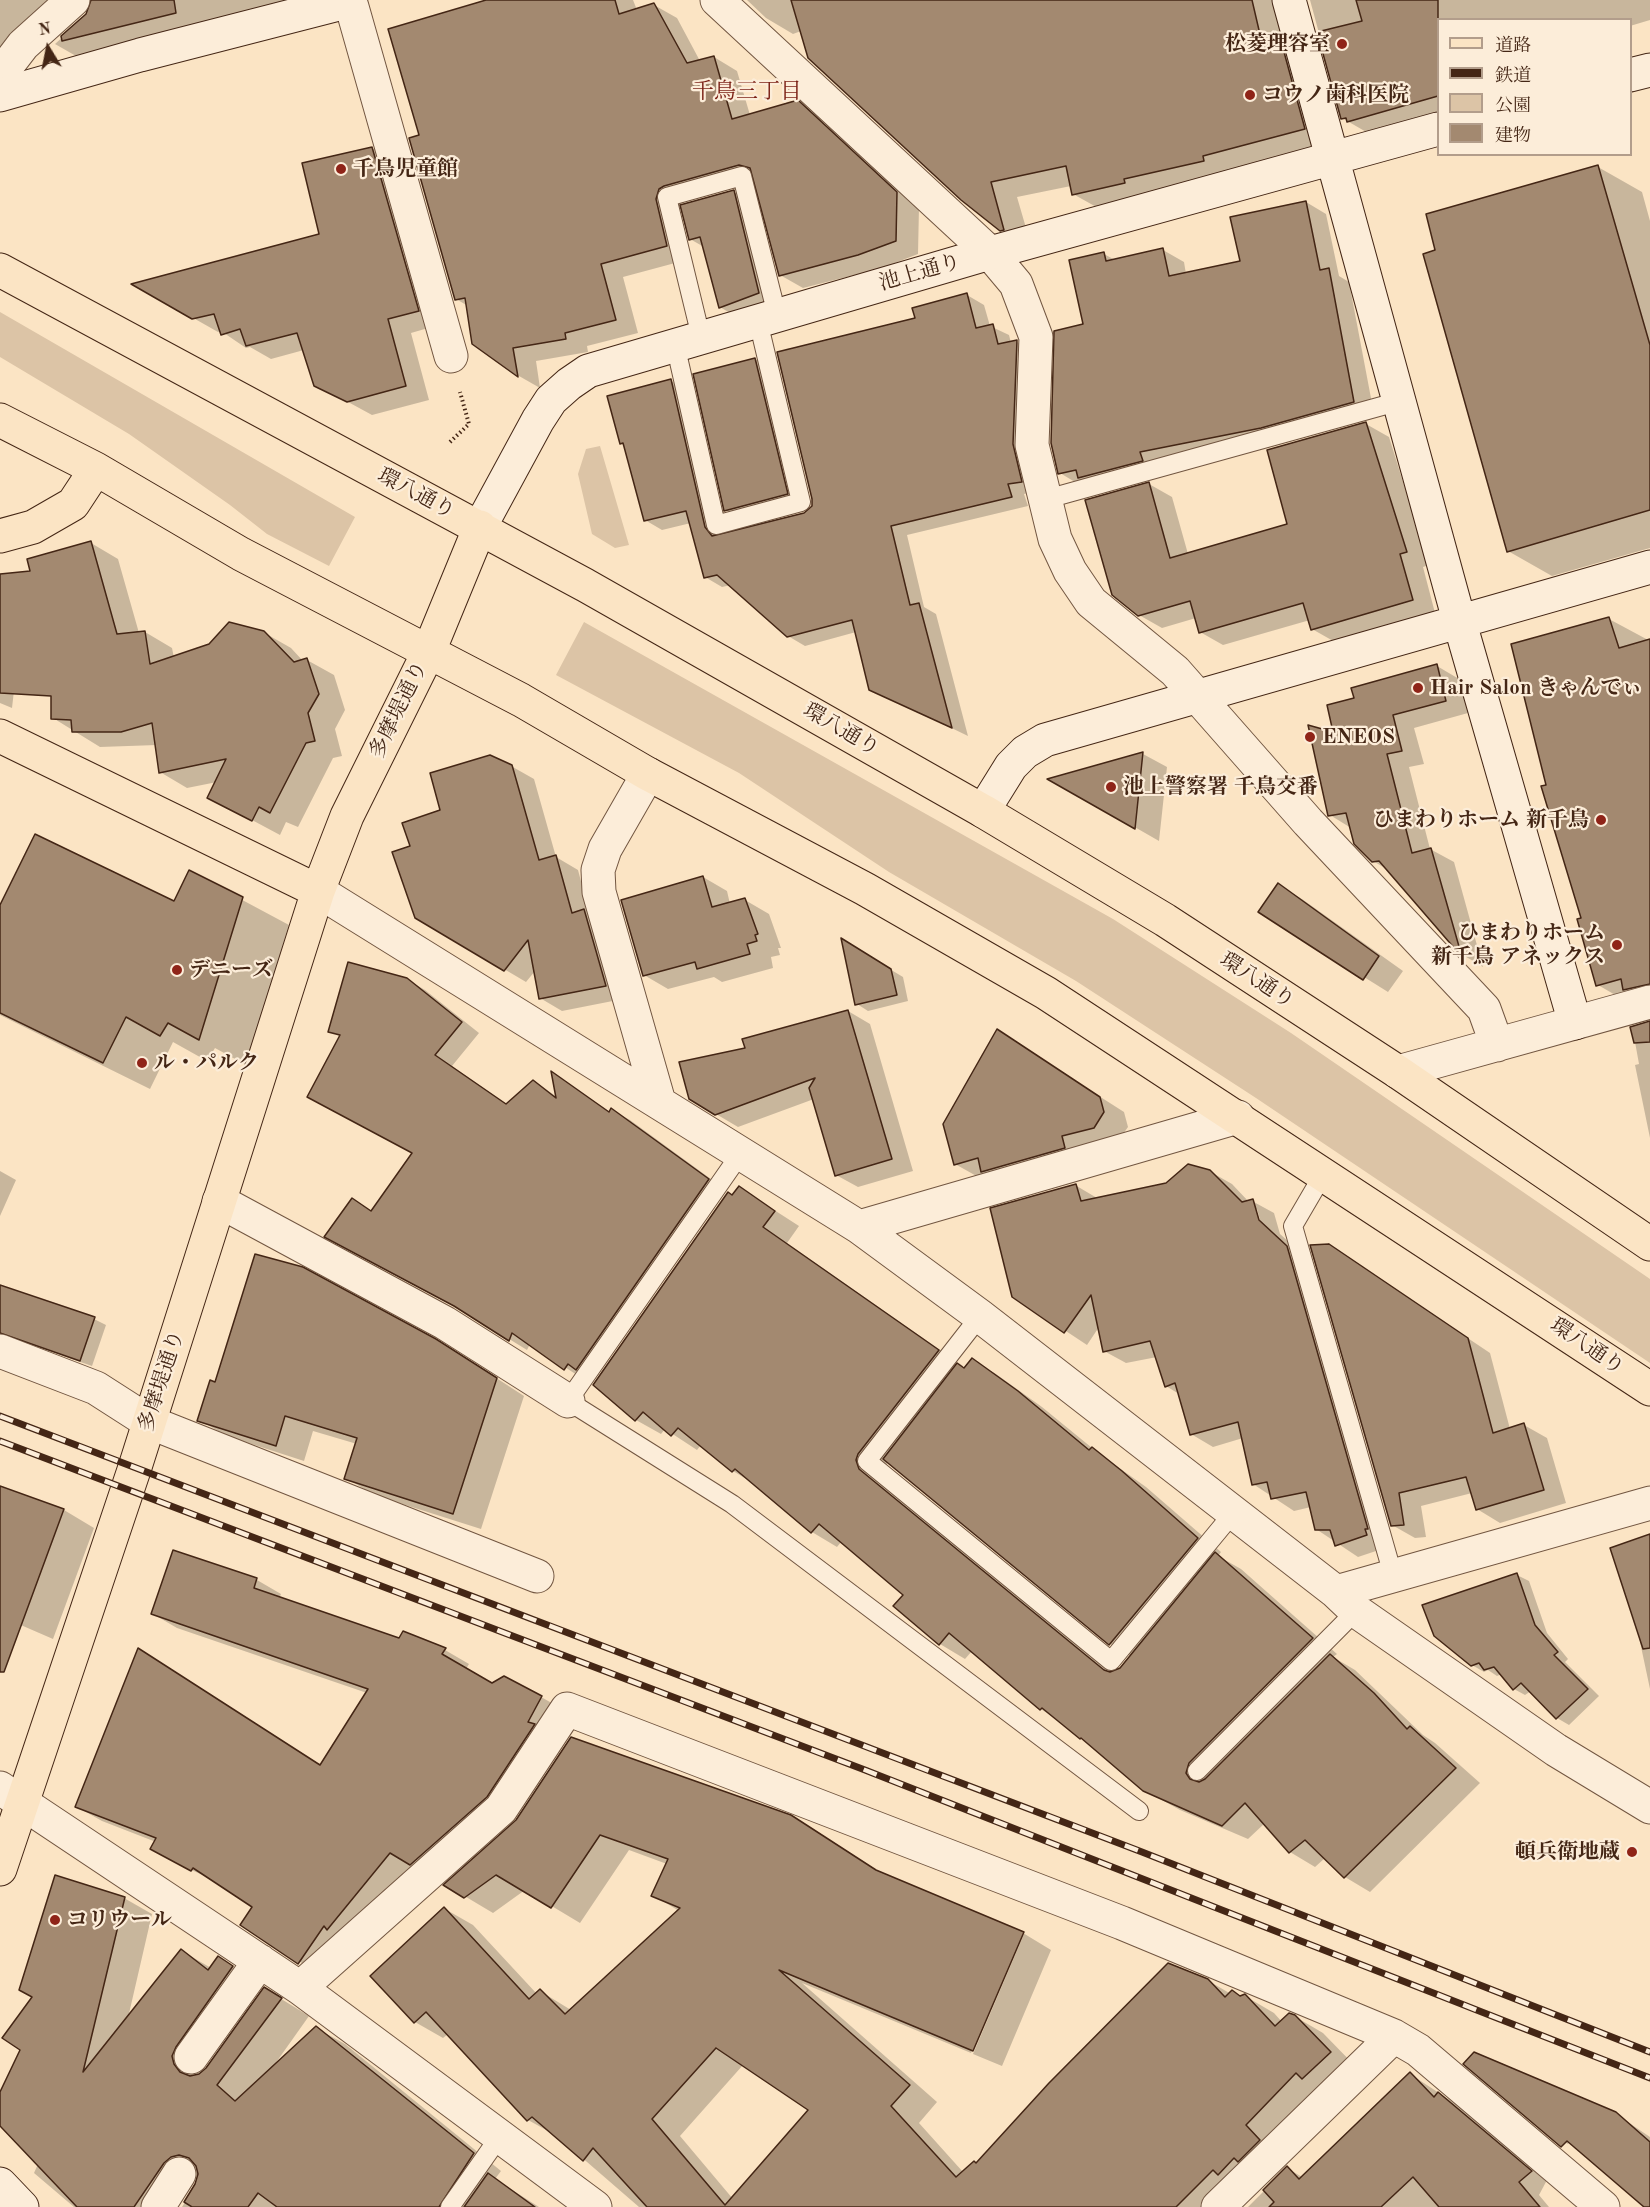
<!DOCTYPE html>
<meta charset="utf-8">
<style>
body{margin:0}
#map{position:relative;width:1650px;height:2207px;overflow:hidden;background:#fbe4c4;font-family:"Old Standard TT","Noto Serif JP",serif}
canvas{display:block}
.legend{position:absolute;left:1437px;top:18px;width:195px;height:138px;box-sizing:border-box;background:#fcedd9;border:2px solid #b29d8b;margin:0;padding:8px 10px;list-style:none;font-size:18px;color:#442615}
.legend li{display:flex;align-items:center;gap:12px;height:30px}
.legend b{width:30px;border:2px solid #b29d8b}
.north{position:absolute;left:18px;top:18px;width:60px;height:60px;-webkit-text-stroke:4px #fcedd9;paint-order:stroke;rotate:350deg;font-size:16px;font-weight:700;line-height:24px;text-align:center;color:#442615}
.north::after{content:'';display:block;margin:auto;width:21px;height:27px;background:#442615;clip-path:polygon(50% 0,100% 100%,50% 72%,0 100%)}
</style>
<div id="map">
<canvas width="1650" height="2207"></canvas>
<ul class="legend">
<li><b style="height:8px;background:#fbe4c4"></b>道路</li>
<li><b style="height:8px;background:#442615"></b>鉄道</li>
<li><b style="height:16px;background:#dcc4a6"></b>公園</li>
<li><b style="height:16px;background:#a38970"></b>建物</li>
</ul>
<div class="north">N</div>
</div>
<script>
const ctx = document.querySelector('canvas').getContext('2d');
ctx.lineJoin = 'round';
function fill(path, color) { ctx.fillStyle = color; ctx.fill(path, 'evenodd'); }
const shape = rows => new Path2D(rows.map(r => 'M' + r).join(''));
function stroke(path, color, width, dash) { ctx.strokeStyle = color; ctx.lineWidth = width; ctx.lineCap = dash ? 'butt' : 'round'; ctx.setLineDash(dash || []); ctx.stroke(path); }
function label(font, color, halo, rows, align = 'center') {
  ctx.font = font + ' "Old Standard TT","Noto Serif JP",serif'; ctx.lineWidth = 4.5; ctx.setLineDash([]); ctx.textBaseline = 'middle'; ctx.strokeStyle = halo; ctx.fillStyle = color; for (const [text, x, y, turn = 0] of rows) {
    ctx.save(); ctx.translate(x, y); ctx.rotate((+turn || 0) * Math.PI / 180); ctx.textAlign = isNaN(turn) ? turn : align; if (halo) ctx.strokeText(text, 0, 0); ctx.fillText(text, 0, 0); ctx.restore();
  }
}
const green = shape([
 [0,312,355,517,329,566,267,534,230,505,129,434,0,357],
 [600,446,629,545,615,548,592,534,578,474,586,449],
 [584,622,1113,919,1291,1033,1650,1279,1650,1363,1256,1098,1076,981,889,872,739,773,556,675]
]);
const shadow = shape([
 [0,0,58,0,0,56],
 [96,0,306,0,90,64,55,44,87,15],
 [492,0,633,0,637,10,654,5,677,18,700,61,714,57,737,71,750,115,798,102,821,116,919,207,918,254,882,268,803,288,780,275,754,180,687,199,682,202,679,213,690,259,623,277,638,333,587,346,588,352,536,361,540,388,519,376,473,343,468,306,456,299,421,136],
 [747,0,1306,0,1331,144,1100,209,1073,194,1071,186,1017,197,1031,245,1028,245,1001,229,801,31,793,34,766,18],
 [1310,0,1650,0,1650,20,1630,26,1630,20,1438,20,1438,119,1375,137,1342,118],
 [372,148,396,162,442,324,411,333,429,400,372,415,315,384,304,350,271,359,250,347,246,348,221,331,218,332,135,285,321,235],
 [1598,167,1642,192,1650,221,1650,548,1552,576,1508,551,1437,251],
 [734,192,754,203,779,304,740,319,720,307,704,247,690,239],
 [1306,202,1326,214,1339,276,1349,282,1374,414,1080,485,1060,473,1085,325,1104,254,1115,260,1163,250,1184,262,1186,274,1241,262],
 [967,295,984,305,990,326,1009,335,1011,343,1017,342,1034,351,1038,491,1024,494,1028,506,907,535,924,607,936,614,968,736,871,689,856,632,805,646,788,636,731,585,722,587,705,577,691,523,662,530,645,520,625,445,621,443,671,381,688,391,721,535,805,514,813,506,916,319],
 [755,359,776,371,808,506,747,522,726,510],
 [1366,424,1389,437,1429,565,1423,567,1435,613,1335,642,1312,629,1310,620,1223,645,1200,632,1196,618,1162,628,1139,615,1149,484,1172,497,1188,554,1289,525],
 [91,543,118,559,139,633,145,632,172,648,174,658,263,632,291,648,303,661,307,660,334,675,345,710,335,729,342,756,333,758,298,827,286,822,280,835,209,797,217,782,187,788,160,772,157,745,100,747,53,718],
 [0,575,26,587,12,708,0,703],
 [1609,619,1650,641,1650,1015,1598,985,1583,919,1547,786],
 [1437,666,1459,679,1468,713,1414,728,1424,764,1409,767,1430,849,1454,862,1483,967,1463,955,1390,871,1373,861,1351,828,1330,815,1335,734,1356,699],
 [1143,754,1167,767,1159,841,1051,779],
 [511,766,534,779,556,857,578,870,590,915,628,998,562,1011,540,998,535,971,526,982,416,917,412,847,442,811],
 [190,872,289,925,246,1065,215,1048,207,1061,173,1042,150,1089,0,1015,0,908,174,903],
 [703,877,727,891,730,904,745,900,769,914,781,948,778,948,780,955,771,957,773,968,722,982,714,977,668,989,644,975],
 [1278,885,1302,899,1403,971,1388,992,1260,912],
 [843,941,903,977,908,1001,868,1011,857,1004],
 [406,979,425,990,479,1033,452,1066,508,1105,534,1081,557,1097,554,1074,610,1112,612,1110,630,1120,726,1190,595,1379,586,1374,583,1379,530,1344,527,1350,462,1310,372,1212,414,1153,341,1037,330,1031],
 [848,1011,870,1024,913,1171,858,1187,836,1175,814,1099,738,1127,716,1114,747,1049],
 [997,1031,1124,1112,1128,1127,1118,1141,980,1178,955,1164],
 [1650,1039,1650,1138,1635,1065,1639,1064,1635,1042],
 [0,1171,16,1180,0,1216],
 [1209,1171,1232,1184,1249,1202,1252,1201,1274,1213,1280,1234,1309,1260,1388,1547,1358,1557,1316,1529,1311,1507,1294,1511,1253,1484,1243,1438,1213,1447,1191,1434,1179,1394,1166,1386,1157,1357,1126,1363,1104,1351,1099,1327,1087,1345,1013,1296,1075,1185,1097,1198,1166,1185],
 [1254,1209,1257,1209,1262,1227,1260,1228],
 [740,1188,799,1226,787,1243,963,1366,962,1368,965,1369,972,1360,996,1374,1042,1407,1097,1452,1146,1487,1221,1552,1218,1556,1241,1569,1337,1654,1333,1657,1355,1670,1423,1735,1435,1743,1480,1783,1370,1892,1345,1877,1325,1858,1315,1867,1290,1852,1265,1823,1248,1839,1180,1810,1144,1790,1090,1743,1041,1709,972,1651,965,1659,940,1644,896,1606,905,1595,841,1542,837,1547,812,1532,753,1483,733,1471,701,1445,697,1450,665,1429,661,1434,636,1420,733,1197],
 [888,1462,1110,1644,1131,1656,1121,1669,1113,1673,885,1485,883,1469],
 [1329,1245,1490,1353,1510,1429,1524,1425,1547,1438,1566,1503,1500,1523,1477,1509,1472,1493,1421,1506,1426,1537,1415,1538,1392,1525],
 [0,1287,94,1319,106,1325,92,1366,0,1334],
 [464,1357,524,1396,481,1529,374,1495,346,1478,357,1444,313,1431,304,1461,227,1436,199,1420,216,1383],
 [0,1487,64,1510,94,1528,53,1639,0,1616],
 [1650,1536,1650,1689,1636,1623],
 [174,1552,257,1580,281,1594,279,1599,400,1640,404,1633,445,1650,469,1664,466,1669,492,1684,541,1697,566,1711,552,1736,324,1977,242,1925,255,1906,217,1882,177,1863,156,1842,102,1821,77,1807,139,1650,322,1766,367,1693,177,1628,153,1614],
 [1517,1575,1529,1581,1547,1633,1568,1659,1565,1662,1599,1696,1569,1725,1557,1718,1531,1691,1525,1695,1514,1689,1502,1674,1497,1676,1488,1670,1484,1672,1472,1665],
 [518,1821,820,1834,884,1875,1023,1933,1051,1950,1002,2066,973,2054,1024,1934,1021,1934,971,2053,802,1983,937,2102,919,2123,963,2172,977,2164,1207,1980,1231,1994,1245,1996,1274,2013,1282,2022,1294,2016,1323,2033,1358,2069,1234,2207,639,2207,557,2136,528,2120,448,2034,443,2038,415,2022,445,1909,473,1925,537,1994,540,1991,571,2010,679,1911,653,1895,667,1864,629,1850,580,1923,525,1890,493,1913,446,1885],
 [743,2065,810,2110,733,2199,680,2136],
 [124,1898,152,1914,128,2018,182,1951,211,1968,218,1958,247,1974,199,2076,207,2069,265,1989,309,2016,270,2071,316,2028,345,2044,501,2171,495,2179,539,2207,182,2207,196,2185,200,2172,175,2207,74,2207,34,2173,38,2164,0,2123,0,2095],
 [1410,2074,1459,2106,1547,2180,1539,2195,1549,2207,1248,2207,1287,2168,1302,2177],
 [1616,2114,1650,2137,1650,2207,1647,2207,1570,2141,1568,2144,1544,2131]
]);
const building = shape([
 [91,0,174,0,176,13,62,41,61,36,86,14,91,0],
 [486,0,615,0,619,14,654,3,687,63,714,56,732,119,798,100,897,192,896,241,858,255,779,276,750,168,739,165,664,186,659,189,656,199,667,246,601,264,616,320,565,333,566,339,513,348,518,377,472,344,465,298,455,300,409,138,419,135,388,29,486,0],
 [791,0,1252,0,1262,43,1281,41,1305,129,1203,156,1204,161,1124,179,1125,183,1072,195,1066,166,991,182,1004,230,1000,231,961,200,808,58,791,0],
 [1356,0,1438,0,1438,96,1347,122,1346,118,1341,119,1317,32,1362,21,1356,0],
 [372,147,419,311,388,319,406,386,347,402,314,386,297,333,246,346,240,329,221,335,214,314,192,319,131,284,319,234,302,163,372,147],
 [1598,165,1650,345,1650,510,1507,552,1423,254,1435,250,1426,214,1598,165],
 [734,190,759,293,719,308,700,237,689,240,680,205,734,190],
 [1306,201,1320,270,1329,268,1354,402,1261,428,1140,452,1143,461,1078,478,1076,470,1058,474,1051,443,1054,331,1083,324,1069,260,1104,252,1106,261,1163,248,1169,276,1240,261,1230,217,1306,201],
 [967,293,976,328,993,324,998,344,1017,340,1013,444,1022,482,1008,484,1012,497,891,526,910,605,919,603,952,728,869,690,852,620,787,637,717,575,704,578,686,511,644,521,623,443,620,444,607,396,671,379,705,527,712,536,804,513,812,506,812,499,777,352,915,318,912,308,967,293],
 [755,358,788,494,724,511,693,374,755,358],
 [1366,422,1407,552,1400,554,1413,600,1311,630,1303,603,1199,633,1190,601,1138,616,1112,595,1085,500,1149,482,1170,558,1287,524,1267,450,1366,422],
 [91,541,117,634,145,631,150,664,209,644,229,622,264,631,294,662,307,658,319,694,308,713,315,741,306,743,270,813,259,807,252,821,207,798,226,759,159,773,152,723,121,732,72,732,71,720,51,719,51,696,0,693,0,574,30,571,27,559,91,541],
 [1609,617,1619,648,1650,639,1650,984,1623,990,1621,979,1596,986,1577,919,1581,918,1541,786,1546,785,1511,644,1609,617],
 [1437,664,1446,701,1393,715,1402,751,1387,754,1412,853,1431,848,1462,957,1379,861,1372,862,1354,844,1346,813,1328,816,1308,725,1333,732,1327,705,1354,698,1351,688,1437,664],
 [1143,752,1135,829,1047,779,1143,752],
 [490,755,512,765,539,860,556,855,572,913,584,909,606,986,539,999,528,940,504,971,415,918,392,852,410,846,402,823,440,810,430,773,490,755],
 [35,834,174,901,189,870,243,897,199,1040,168,1023,160,1036,126,1017,103,1063,0,1013,0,905,35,834],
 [703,876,712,907,745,898,758,934,755,935,757,941,747,944,750,954,697,969,695,962,643,976,621,900,703,876],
 [1278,883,1379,956,1363,980,1258,912,1278,883],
 [841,938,891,969,897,995,855,1005,841,938],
 [348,962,407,978,462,1022,435,1055,506,1104,533,1080,556,1098,551,1071,609,1112,611,1108,709,1179,576,1370,568,1364,564,1370,512,1333,509,1341,454,1306,324,1237,352,1198,371,1211,412,1153,307,1097,340,1035,328,1032,348,962],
 [848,1010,892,1159,835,1176,809,1088,815,1078,715,1115,689,1099,679,1062,745,1048,742,1039,848,1010],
 [1650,1021,1650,1042,1634,1043,1630,1027,1650,1021],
 [997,1029,1100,1097,1104,1112,1094,1128,1062,1136,1065,1148,981,1172,978,1158,954,1165,943,1124,997,1029],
 [1188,1164,1210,1170,1242,1202,1253,1199,1259,1220,1287,1246,1368,1529,1365,1529,1367,1535,1335,1546,1330,1530,1315,1530,1306,1492,1271,1499,1267,1482,1252,1485,1238,1422,1190,1435,1175,1383,1165,1387,1150,1341,1103,1352,1091,1295,1064,1333,1012,1297,990,1208,1076,1184,1081,1201,1166,1183,1188,1164],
 [739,1186,775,1211,763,1227,939,1350,858,1454,856,1460,859,1469,1104,1670,1110,1672,1120,1668,1215,1552,1313,1638,1189,1763,1186,1773,1190,1779,1199,1782,1205,1779,1330,1654,1374,1693,1407,1729,1410,1726,1456,1768,1344,1878,1305,1840,1289,1853,1245,1803,1222,1826,1143,1791,1081,1738,1080,1739,1042,1708,1040,1710,949,1633,939,1645,893,1606,903,1595,819,1524,811,1533,735,1469,732,1472,678,1428,671,1436,643,1412,635,1421,593,1385,728,1192,732,1195,739,1186],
 [1329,1244,1468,1338,1493,1433,1524,1423,1544,1490,1476,1510,1466,1477,1399,1493,1404,1525,1391,1526,1310,1245,1329,1244],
 [255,1254,303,1267,436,1339,497,1378,453,1514,344,1479,357,1438,285,1416,276,1446,197,1421,210,1380,215,1382,255,1254],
 [0,1285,95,1317,80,1361,0,1333,0,1285],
 [972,1358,1018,1391,1089,1450,1092,1447,1122,1471,1198,1538,1109,1645,883,1459,957,1363,964,1368,972,1358],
 [0,1486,64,1509,4,1672,0,1672,0,1486],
 [1650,1534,1650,1648,1643,1649,1610,1548,1650,1534],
 [173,1550,257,1578,254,1588,399,1638,403,1631,446,1648,442,1654,492,1683,504,1676,542,1696,528,1722,535,1724,487,1797,410,1865,390,1853,327,1930,324,1926,298,1964,240,1925,252,1907,193,1868,191,1871,150,1849,156,1838,75,1807,138,1648,320,1765,368,1689,151,1614,173,1550],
 [1517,1573,1535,1625,1558,1652,1554,1655,1588,1689,1556,1719,1521,1683,1513,1690,1494,1667,1484,1670,1479,1663,1471,1666,1434,1636,1422,1605,1517,1573],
 [571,1737,791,1815,876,1870,1024,1932,973,2051,779,1970,910,2085,891,2106,956,2177,974,2161,976,2163,1049,2083,1168,1963,1208,1979,1225,1997,1232,1990,1240,1996,1245,1994,1275,2026,1289,2013,1295,2015,1331,2052,1302,2079,1296,2073,1246,2125,1260,2140,1238,2162,1234,2158,1218,2175,1213,2170,1176,2207,647,2207,593,2148,583,2161,532,2117,527,2121,426,2012,414,2023,370,1976,444,1907,529,1999,540,1989,565,2014,680,1908,651,1896,668,1859,600,1835,551,1908,496,1875,464,1898,443,1885,516,1820,571,1737],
 [716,2048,808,2110,725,2205,652,2119,716,2048],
 [55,1875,125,1897,83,2072,181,1949,208,1970,218,1956,233,1966,176,2047,172,2056,174,2064,180,2072,190,2076,199,2074,206,2068,264,1987,282,1998,217,2085,235,2101,316,2026,474,2153,439,2207,277,2207,258,2193,248,2207,192,2207,184,2202,195,2184,198,2174,196,2166,189,2158,179,2155,171,2157,164,2163,134,2207,77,2207,0,2126,0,2092,20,2050,2,2038,32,1997,19,1990,55,1875],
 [1474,2052,1616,2112,1650,2142,1650,2207,1644,2207,1567,2141,1561,2147,1463,2064,1474,2052],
 [1410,2072,1434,2097,1438,2092,1532,2171,1519,2182,1540,2207,1439,2207,1413,2177,1381,2207,1269,2207,1274,2202,1263,2190,1287,2166,1299,2179,1410,2072],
 [488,2173,535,2207,464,2207,488,2173]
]);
const path = shape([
 [450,442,469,424,460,392]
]);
const lane = shape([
 [701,337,667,197,742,176,777,315],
 [675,344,716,525,801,502,758,321],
 [1043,500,1400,401],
 [741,1153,568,1401,732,1504,1139,1811],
 [1324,1173,1293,1226,1393,1575],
 [980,1316,867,1461,1111,1661,1234,1512],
 [1197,1771,1356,1611],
 [450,2207,500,2136]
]);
const street = shape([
 [350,0,451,356],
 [717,0,990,253,1016,284,1036,337,1032,445,1055,539,1070,571,1091,602,1175,671,1308,822,1484,1009,1497,1045],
 [0,75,23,45,73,0],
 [648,774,605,849,598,870,599,892,659,1102],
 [318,891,859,1227,980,1316,1336,1592,1356,1611,1556,1750,1650,1807],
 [1398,1072,1650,1002],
 [219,1201,445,1323,568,1401],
 [859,1227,1238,1117],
 [0,1351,96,1388,149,1422,537,1576],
 [1336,1592,1650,1503],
 [0,1788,300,1988,595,2207],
 [300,1988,501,1809,567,1709,1122,1923,1394,2036,1418,2050,1603,2207],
 [191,2057,260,1961],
 [158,2207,179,2174],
 [1218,2207,1394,2036]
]);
const secondary = shape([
 [1289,0,1459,620,1575,1023],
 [1630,75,1650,70],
 [0,95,140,55,350,1],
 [480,527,538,420,551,400,569,384,588,371,990,253,1438,129],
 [983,811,1011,766,1025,752,1045,740,1650,567],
 [0,2184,22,2207]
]);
const primary = shape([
 [0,270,585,585,983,811,1165,920,1398,1072,1650,1244],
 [0,420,96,469,241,554,521,700,648,774,865,889,1046,993,1650,1389],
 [0,536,33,527,73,504,96,469],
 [0,736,318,891],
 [0,1869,135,1467,318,891,347,816,429,651,480,527]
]);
const rail = shape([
 [0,1416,1142,1852,1650,2052],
 [0,1441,865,1770,1650,2078]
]);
const markers = [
 [1342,44,6,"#8f2418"],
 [1250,95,6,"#8f2418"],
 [341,169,6,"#8f2418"],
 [1418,688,6,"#8f2418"],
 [1310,737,6,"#8f2418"],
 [1111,787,6,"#8f2418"],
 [1601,820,6,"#8f2418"],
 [1617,945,6,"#8f2418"],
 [177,970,6,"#8f2418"],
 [142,1063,6,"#8f2418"],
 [1632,1852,6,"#8f2418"],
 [55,1920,6,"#8f2418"]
];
const poiNames = [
 ["松菱理容室",1330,44,"right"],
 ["コウノ歯科医院",1262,95],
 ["千鳥児童館",353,169],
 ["Hair Salon きゃんでぃ",1430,688],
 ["ENEOS",1322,737],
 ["池上警察署 千鳥交番",1123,787],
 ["ひまわりホーム 新千鳥",1589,820,"right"],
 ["ひまわりホーム",1605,933,"right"],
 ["新千鳥 アネックス",1605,957,"right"],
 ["デニーズ",189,970],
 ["ル・パルク",154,1063],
 ["頓兵衛地蔵",1620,1852,"right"],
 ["コリウール",67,1920]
];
const streetNames = [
 ["池上通り",920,273,-16],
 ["環八通り",416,494,28],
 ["多摩堤通り",399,710,-64],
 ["環八通り",841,730,30],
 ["環八通り",1257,981,33],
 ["環八通り",1587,1347,34],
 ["多摩堤通り",162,1381,-72]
];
const neighbourhoodNames = [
 ["千鳥三丁目",747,92]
];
fill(green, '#dcc4a6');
fill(shadow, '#0003');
fill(building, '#a38970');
stroke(building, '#442615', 1.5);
stroke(lane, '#725641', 20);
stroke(street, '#725641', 35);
stroke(secondary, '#442615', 35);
stroke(primary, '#442615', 35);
stroke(path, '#442615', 4, [1.5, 3]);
stroke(lane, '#fcedd9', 18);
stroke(street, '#fcedd9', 33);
stroke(secondary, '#fcedd9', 33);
stroke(primary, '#fbe4c4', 33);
stroke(rail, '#442615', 7);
stroke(rail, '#fcedd9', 4.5, [14]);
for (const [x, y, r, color] of markers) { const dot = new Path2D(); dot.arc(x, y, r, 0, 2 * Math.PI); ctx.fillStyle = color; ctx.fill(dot); stroke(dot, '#fcedd9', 2); }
label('bold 21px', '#442615', '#fcedd9', poiNames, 'left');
label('21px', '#442615', '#fcedd9', streetNames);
label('22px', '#7a1f14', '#fcedd9', neighbourhoodNames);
</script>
